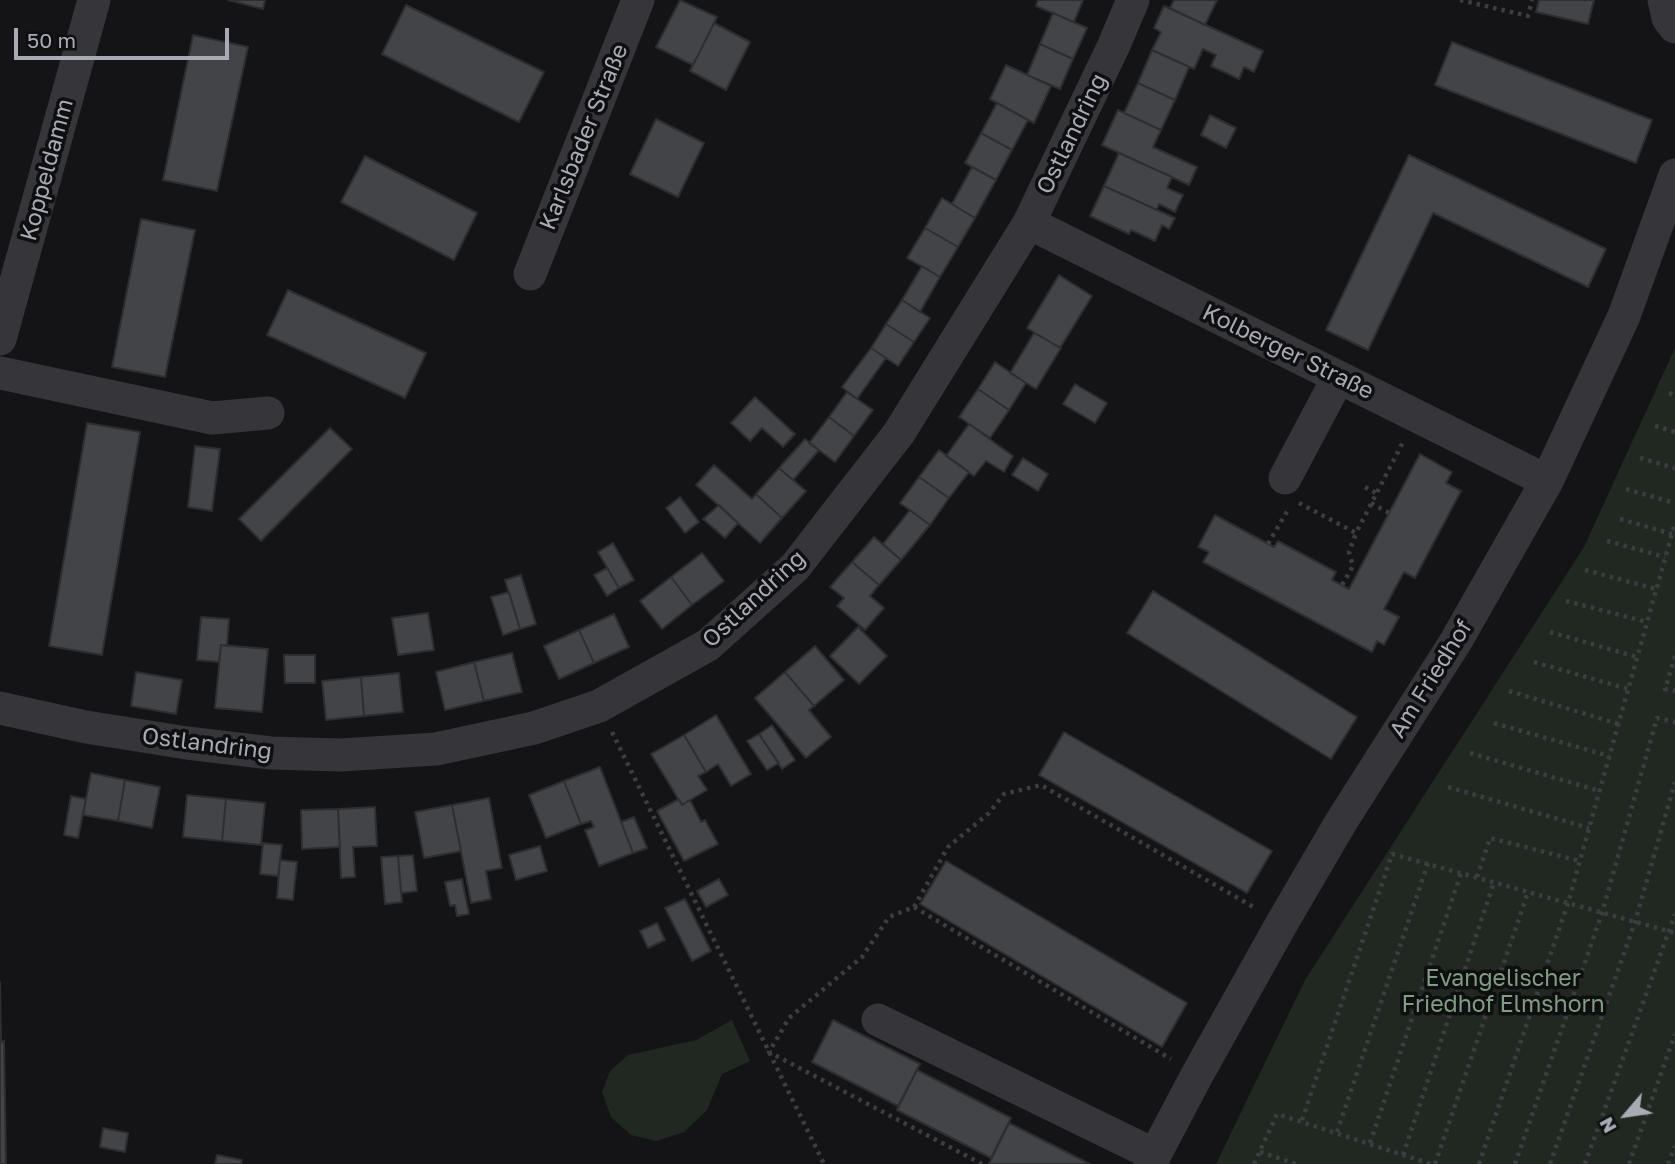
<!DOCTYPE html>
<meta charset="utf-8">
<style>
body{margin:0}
#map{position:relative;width:1675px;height:1164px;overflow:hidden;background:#141416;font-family:"Golos Text",sans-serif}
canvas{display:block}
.north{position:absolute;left:1591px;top:1080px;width:70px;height:70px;-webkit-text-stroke:5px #0f0f11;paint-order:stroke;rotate:241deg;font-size:19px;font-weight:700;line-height:28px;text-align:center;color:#a8abb4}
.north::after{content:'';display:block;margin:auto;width:24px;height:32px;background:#a8abb4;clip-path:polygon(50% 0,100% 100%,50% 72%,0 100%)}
.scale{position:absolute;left:14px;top:28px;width:215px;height:32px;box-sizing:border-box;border:4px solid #a8abb4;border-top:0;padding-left:9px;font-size:21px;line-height:24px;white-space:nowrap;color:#a8abb4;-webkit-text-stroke:5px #0f0f11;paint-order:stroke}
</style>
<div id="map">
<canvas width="1675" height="1164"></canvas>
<div class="north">N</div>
<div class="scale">50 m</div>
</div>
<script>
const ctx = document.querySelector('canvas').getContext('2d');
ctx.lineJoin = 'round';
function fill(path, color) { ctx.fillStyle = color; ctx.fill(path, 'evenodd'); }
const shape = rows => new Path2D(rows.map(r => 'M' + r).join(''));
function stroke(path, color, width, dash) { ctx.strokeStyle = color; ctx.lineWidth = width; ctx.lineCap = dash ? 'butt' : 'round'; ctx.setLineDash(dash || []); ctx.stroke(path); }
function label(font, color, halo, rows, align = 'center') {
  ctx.font = font + ' "Golos Text",sans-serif'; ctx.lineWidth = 7; ctx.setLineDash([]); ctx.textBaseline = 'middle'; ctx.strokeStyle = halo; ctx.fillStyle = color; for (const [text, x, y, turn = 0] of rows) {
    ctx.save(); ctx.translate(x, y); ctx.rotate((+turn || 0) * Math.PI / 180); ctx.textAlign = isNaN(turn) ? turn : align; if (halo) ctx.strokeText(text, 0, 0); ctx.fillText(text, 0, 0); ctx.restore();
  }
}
const green = shape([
 [1675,348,1675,1164,1216,1164,1305,980,1584,547],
 [732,1020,750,1061,722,1074,707,1110,684,1132,656,1141,631,1135,611,1117,602,1092,610,1071,628,1055,696,1040]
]);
const building = shape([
 [228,0,265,0,263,9,228,0],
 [680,0,717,17,693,65,656,47,680,0],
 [1038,0,1083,0,1074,22,1036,6,1038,0],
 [1174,0,1217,0,1205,25,1170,8,1174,0],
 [1539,0,1594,0,1588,24,1536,12,1539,0],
 [406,5,544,72,519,122,382,54,406,5],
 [1164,6,1263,51,1254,72,1244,67,1239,79,1211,66,1216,55,1203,49,1194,69,1152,50,1161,32,1154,28,1164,6],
 [1053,13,1087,28,1073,59,1040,44,1053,13],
 [714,23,750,42,726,90,690,71,714,23],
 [193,35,248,47,217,191,163,180,193,35],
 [1452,42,1652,120,1636,163,1435,85,1452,42],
 [1040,44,1073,59,1060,89,1027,75,1040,44],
 [1152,50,1189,67,1175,100,1138,83,1152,50],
 [1006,65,1051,86,1034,123,990,99,1006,65],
 [1138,83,1175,100,1161,130,1124,113,1138,83],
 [997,103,1028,120,1012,150,981,133,997,103],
 [1118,110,1161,130,1153,147,1197,167,1189,185,1102,145,1118,110],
 [1210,115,1236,128,1226,148,1201,135,1210,115],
 [656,119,704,143,678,197,630,174,656,119],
 [981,133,1012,150,996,180,965,163,981,133],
 [1119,153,1172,177,1167,188,1183,195,1175,212,1159,204,1157,210,1104,186,1119,153],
 [1409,155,1606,249,1588,287,1433,213,1368,350,1326,330,1409,155],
 [365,156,477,213,454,260,341,202,365,156],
 [972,167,996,180,975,218,952,204,972,167],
 [1104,186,1175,218,1169,229,1162,225,1155,241,1131,230,1129,234,1090,216,1104,186],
 [942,198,975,218,958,247,925,228,942,198],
 [141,219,195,230,165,377,112,367,141,219],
 [925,228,958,247,940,277,907,258,925,228],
 [922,266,940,277,920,312,902,300,922,266],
 [1059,275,1092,296,1060,348,1027,328,1059,275],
 [288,290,426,353,405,398,267,335,288,290],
 [902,300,930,318,914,342,886,324,902,300],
 [886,324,914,342,898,366,871,348,886,324],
 [1034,333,1061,348,1036,389,1010,373,1034,333],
 [871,348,886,358,857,399,842,387,871,348],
 [995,362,1026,383,1009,410,978,389,995,362],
 [1075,384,1107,403,1095,423,1063,404,1075,384],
 [978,389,1009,410,990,438,959,417,978,389],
 [847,392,873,410,854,436,829,417,847,392],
 [755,397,795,434,783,447,762,428,750,441,731,423,755,397],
 [829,417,854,436,835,462,809,443,829,417],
 [87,423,140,432,102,655,49,646,87,423],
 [969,424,1013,456,1004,472,986,461,974,476,946,456,969,424],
 [330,428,352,449,261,541,239,519,330,428],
 [805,439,819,450,793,480,779,468,805,439],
 [195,446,220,449,212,511,188,507,195,446],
 [939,450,969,472,949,498,919,477,939,450],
 [1420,454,1452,472,1446,483,1461,491,1415,578,1404,572,1384,609,1399,617,1384,645,1377,641,1372,652,1203,562,1209,552,1198,547,1215,515,1274,547,1278,541,1336,572,1332,580,1349,589,1420,454],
 [1023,458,1048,474,1038,491,1012,475,1023,458],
 [714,465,752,499,756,494,782,518,760,543,696,485,714,465],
 [779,468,806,491,782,518,756,494,779,468],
 [919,477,949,498,930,525,900,503,919,477],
 [680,497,699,522,685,533,666,508,680,497],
 [719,505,738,523,725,538,703,519,719,505],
 [910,510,930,525,901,560,883,544,910,510],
 [874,537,901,560,879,585,852,562,874,537],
 [613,543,634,580,619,588,598,552,613,543],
 [702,553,724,581,692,605,671,577,702,553],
 [852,562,879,585,870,596,884,608,865,630,837,606,844,598,830,587,852,562],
 [607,568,619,588,607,596,594,575,607,568],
 [521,575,536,624,520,629,505,580,521,575],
 [671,577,692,605,662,629,640,601,671,577],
 [1153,591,1357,717,1331,759,1127,633,1153,591],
 [509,592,520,629,503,635,491,597,509,592],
 [428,613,434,650,398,655,392,618,428,613],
 [614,614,629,647,594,663,579,630,614,614],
 [201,617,229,619,227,646,221,645,219,662,197,660,201,617],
 [858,627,887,656,859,684,830,656,858,627],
 [579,630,594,663,559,679,544,646,579,630],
 [221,645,268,649,262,712,215,708,221,645],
 [815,646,844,680,814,706,785,672,815,646],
 [512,653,522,692,484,701,474,662,512,653],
 [284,655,315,655,315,683,285,683,284,655],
 [474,662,484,701,445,710,436,672,474,662],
 [136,672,182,680,176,714,131,706,136,672],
 [785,672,814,706,809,710,831,737,806,758,755,698,785,672],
 [399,673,403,712,364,716,361,677,399,673],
 [361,677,364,716,326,720,322,681,361,677],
 [716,715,751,774,731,786,718,764,706,772,684,735,716,715],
 [772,725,795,760,782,769,759,734,772,725],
 [1064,732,1272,851,1247,893,1039,775,1064,732],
 [759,734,779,763,767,770,747,741,759,734],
 [684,735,706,772,698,776,707,790,682,805,651,754,684,735],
 [600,767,633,853,599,866,585,830,594,827,591,821,581,824,564,781,600,767],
 [91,773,125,780,118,821,83,815,91,773],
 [125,780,160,787,152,828,118,821,125,780],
 [564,781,581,824,546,838,529,795,564,781],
 [187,795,226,799,222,841,183,837,187,795],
 [71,796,86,799,78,838,64,835,71,796],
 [489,798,502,868,486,871,491,899,471,903,452,805,489,798],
 [226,799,265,803,261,845,222,841,226,799],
 [679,799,682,805,690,800,701,822,705,820,718,844,684,861,657,811,679,799],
 [452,805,461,851,424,858,415,812,452,805],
 [375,807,377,846,353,847,355,877,341,878,338,809,375,807],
 [338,809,340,847,302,849,301,810,338,809],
 [634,817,647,848,633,853,621,822,634,817],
 [263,843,282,845,278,876,260,874,263,843],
 [540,846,547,871,516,880,509,855,540,846],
 [413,855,417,891,401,893,398,856,413,855],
 [398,856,402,902,385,904,381,857,398,856],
 [280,860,297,862,293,900,277,898,280,860],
 [946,861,1187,1003,1162,1047,920,904,946,861],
 [462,879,469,914,457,916,455,905,450,906,445,882,462,879],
 [719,879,728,895,706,907,697,891,719,879],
 [685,899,711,951,692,961,665,908,685,899],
 [657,923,665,940,648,948,640,931,657,923],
 [0,982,1,1042,4,1041,6,1164,0,1164,0,982],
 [833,1020,920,1064,898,1106,812,1062,833,1020],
 [917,1070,1011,1118,991,1158,897,1110,917,1070],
 [1009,1123,1090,1164,989,1164,1009,1123],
 [103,1128,128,1133,125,1152,100,1147,103,1128],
 [217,1155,242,1160,241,1164,215,1164,217,1155]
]);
const path = shape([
 [1460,0,1528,16,1532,0],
 [1669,393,1675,395],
 [1655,426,1675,432],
 [1640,458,1675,468],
 [1365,487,1376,493],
 [1626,489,1675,503],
 [1299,503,1356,533,1403,442],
 [1371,503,1389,513],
 [1620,519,1672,534],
 [1607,541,1665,557],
 [1268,544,1289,508],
 [1585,570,1656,589],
 [1342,585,1353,566,1349,552,1356,533],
 [1566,601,1647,622],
 [1550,632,1637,657],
 [1675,656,1665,689,1675,691],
 [1534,662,1628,689],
 [1509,691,1619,724],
 [1494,723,1609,756],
 [612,732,824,1164],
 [1470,753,1600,791],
 [1448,787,1589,828],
 [1477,877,1490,838,1580,861],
 [914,907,948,847,989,813,1004,794,1041,785,1257,909],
 [1302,1120,1392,854,1675,933],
 [1337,1132,1428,863],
 [1370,1143,1461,873],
 [1260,1152,1296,1164],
 [1403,1155,1494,882],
 [982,1164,769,1052,789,1018,862,957,889,917,914,907,1171,1059],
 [1254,1164,1277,1114,1431,1164],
 [1435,1164,1528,892],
 [1479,1164,1568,903,1675,523],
 [1515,1164,1602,913,1657,718,1675,722],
 [1550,1164,1635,922,1675,782],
 [1585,1164,1675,914],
 [1629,1164,1675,1034],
 [1668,1164,1675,1146]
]);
const minor = shape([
 [1664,0,1668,18,1675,27],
 [1029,223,1547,481],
 [530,274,638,0],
 [0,339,94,0],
 [0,373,212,418,268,413],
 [1285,478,1338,378],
 [0,708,86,727,187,743,271,753,341,755,436,749,534,728,599,706,708,645,795,567,899,433,1029,223,1114,45,1133,0],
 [878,1020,1155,1155],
 [1150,1164,1197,1075,1282,923,1341,822,1456,641,1547,481,1624,316,1675,175]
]);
const streetNames = [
 ["Ostlandring",1072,134,-64],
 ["Karlsbader Straße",584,137,-68],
 ["Koppeldamm",47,170,-75],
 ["Kolberger Straße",1288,352,26],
 ["Ostlandring",754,599,-43],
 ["Am Friedhof",1431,679,-58],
 ["Ostlandring",207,744,7]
];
const parkNames = [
 ["Evangelischer",1503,979],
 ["Friedhof Elmshorn",1503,1005]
];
fill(green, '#212822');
fill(building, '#434448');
stroke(building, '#2e2e31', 2);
stroke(path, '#3c3d41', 4.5, [3.5, 5]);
stroke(minor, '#36363a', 33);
label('23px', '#a8abb4', '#0f0f11', streetNames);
label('23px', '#819d83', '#0f0f11', parkNames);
</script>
